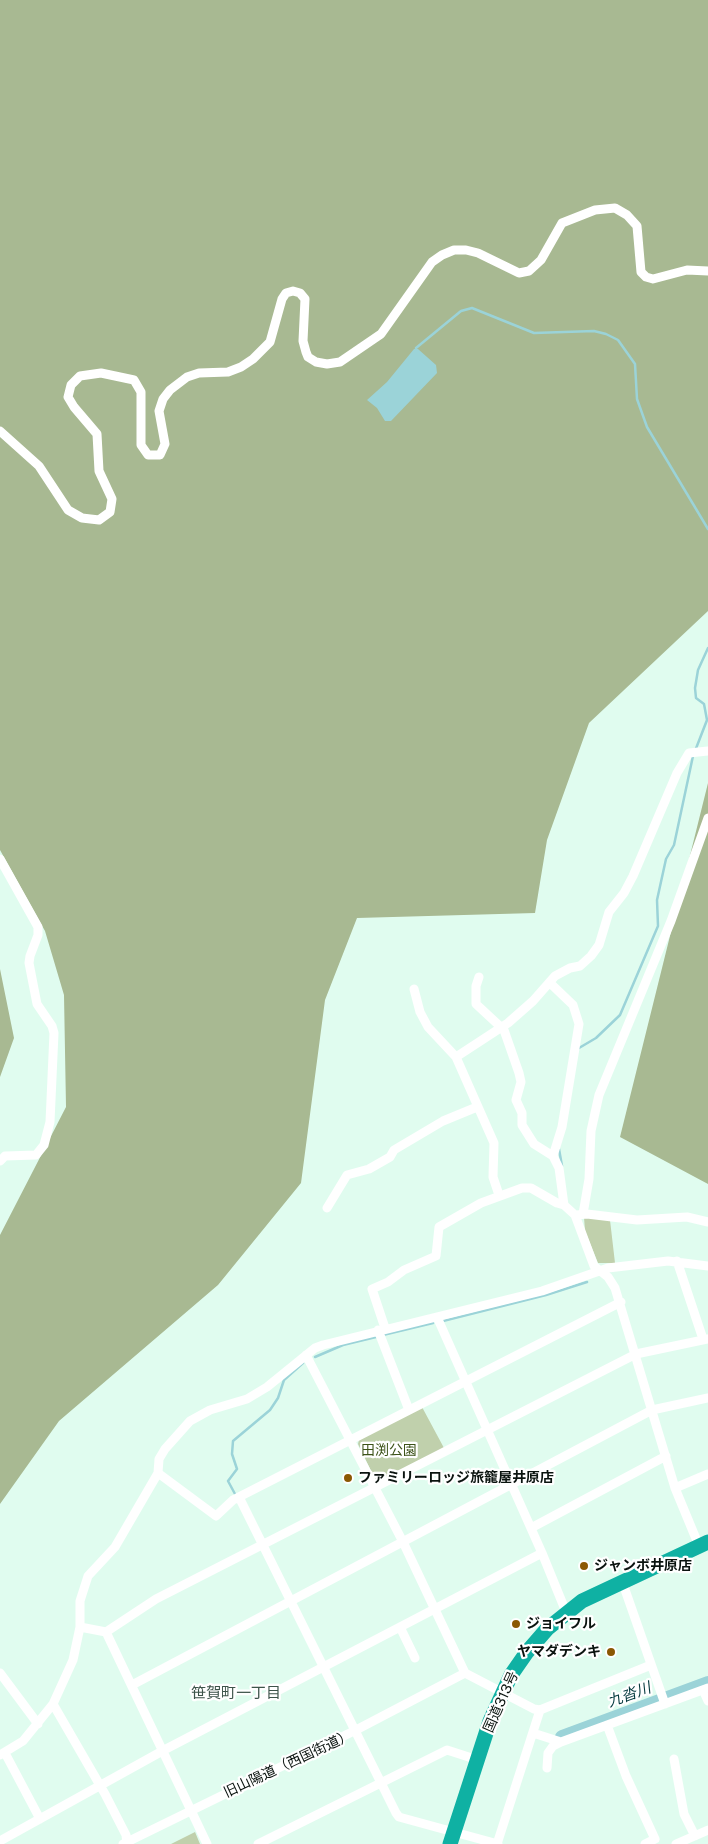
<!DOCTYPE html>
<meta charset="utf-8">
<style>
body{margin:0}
canvas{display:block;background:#e0fcef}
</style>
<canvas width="708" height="1844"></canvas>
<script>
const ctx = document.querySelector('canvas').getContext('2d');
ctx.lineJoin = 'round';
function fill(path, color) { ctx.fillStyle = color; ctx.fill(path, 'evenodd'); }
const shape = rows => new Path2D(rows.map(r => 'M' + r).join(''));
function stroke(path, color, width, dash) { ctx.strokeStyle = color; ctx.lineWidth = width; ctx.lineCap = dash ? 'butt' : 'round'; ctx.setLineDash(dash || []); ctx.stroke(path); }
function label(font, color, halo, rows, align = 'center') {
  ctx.font = font + ' "Public Sans","Noto Sans JP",sans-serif'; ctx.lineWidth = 4.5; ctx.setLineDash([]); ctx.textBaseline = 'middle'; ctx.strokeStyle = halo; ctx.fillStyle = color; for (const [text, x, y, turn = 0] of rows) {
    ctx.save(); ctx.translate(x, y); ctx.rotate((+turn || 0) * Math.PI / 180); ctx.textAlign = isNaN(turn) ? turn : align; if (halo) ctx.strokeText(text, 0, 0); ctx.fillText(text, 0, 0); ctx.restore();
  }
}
const green = shape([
 [584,1217,610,1220,615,1263,598,1263,585,1231],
 [422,1407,444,1448,381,1481,376,1481,358,1444,359,1440],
 [195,1832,200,1844,171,1844]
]);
const forest = shape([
 [0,0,708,0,708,611,589,723,547,840,535,913,357,918,325,1000,301,1183,218,1285,59,1421,0,1504,0,1235,66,1107,64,995,45,931,0,850],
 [708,783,708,1184,620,1137],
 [0,969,14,1038,0,1077]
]);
const water = shape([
 [414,349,418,349,436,365,437,373,391,421,385,421,377,408,367,400,387,382]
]);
const stream = shape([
 [416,348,461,311,472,308,534,333,594,331,606,334,618,340,635,364,637,399,647,427,708,529],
 [695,751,707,720,704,704,696,698,695,688,698,670,708,648],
 [579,1048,596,1038,620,1015,658,926,657,900,666,859,674,845,693,756],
 [559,1149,562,1166],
 [443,1321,546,1295,587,1282],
 [383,1335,433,1323],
 [315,1357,343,1345,376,1337],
 [235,1494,228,1481,237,1469,232,1454,233,1441,270,1410,278,1398,284,1380,303,1363]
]);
const river = shape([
 [562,1737,708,1683]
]);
const street = shape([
 [0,431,39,466,68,510,82,518,99,520,110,512,112,499,99,471,97,434,74,407,68,397,71,385,80,376,101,373,134,380,141,392,141,445,148,455,160,455,165,444,159,411,163,399,170,390,187,377,199,373,228,372,241,367,253,359,270,342,282,299,286,293,293,291,300,293,305,299,303,341,306,352,308,357,316,362,327,364,340,362,381,334,432,262,442,255,454,250,466,250,478,253,519,273,529,271,541,260,562,223,595,210,615,208,627,215,637,226,641,272,646,277,653,279,687,270,708,271],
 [0,859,38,927,38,935,30,956,29,963,37,1004,52,1026,54,1033,50,1122,44,1145,36,1155,5,1156,0,1161],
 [479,977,476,986,476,1004,504,1030,519,1073,521,1082,516,1100,522,1113,522,1125,534,1144,553,1156],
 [550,983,573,1005,579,1024,562,1127,553,1156,559,1168,564,1205],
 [414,989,420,1012,428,1027,456,1057,494,1143,493,1177,499,1195],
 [456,1057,508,1023,533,1001,555,976,570,968,580,966,591,956,599,945,609,912,624,893,633,876,677,773,689,753,708,751],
 [327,1208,347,1175,369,1169,390,1157,394,1150,443,1121,477,1107],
 [583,1214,589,1179,591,1131,599,1095,671,921,708,818],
 [577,1215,587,1214,637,1220,687,1217,708,1222],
 [677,1261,703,1339],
 [437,1317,542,1553,564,1607,565,1613],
 [385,1328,372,1289,388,1282,404,1270,436,1256,439,1227,481,1203,522,1188,531,1188,557,1203,564,1205,575,1215,594,1266,608,1277,615,1288,675,1488,699,1546],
 [378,1330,409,1410],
 [306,1355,403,1542,465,1673,534,1709,540,1710],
 [158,1473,216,1516,233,1500,621,1302],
 [675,1488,708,1474],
 [239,1497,396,1813,399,1817,498,1844],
 [531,1528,666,1456],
 [622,1581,665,1704],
 [80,1627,106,1632,156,1599,636,1354,708,1339],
 [400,1627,415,1658],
 [106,1632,207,1844],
 [0,1673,38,1724],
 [132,1685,652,1410,708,1398],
 [703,1690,708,1701],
 [53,1704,105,1794,126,1835,127,1844],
 [607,1725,626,1776,655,1839,645,1844],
 [533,1733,561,1742,708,1688],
 [5,1753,40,1819],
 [0,1755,23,1741,53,1704,73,1660,80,1627,80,1601,88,1576,115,1547,158,1473,159,1459,165,1449,190,1421,210,1410,247,1399,267,1387,315,1348,323,1345,542,1291,608,1268,668,1261,708,1266],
 [674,1759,684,1814,695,1836],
 [547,1768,548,1753,553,1746,561,1742],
 [0,1841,166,1749,542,1553],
 [123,1844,356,1730,465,1673],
 [258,1844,447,1750,478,1760],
 [497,1844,540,1710,651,1665],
 [676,1844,708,1830]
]);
const highway = shape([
 [450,1844,490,1721,511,1675,527,1652,547,1629,582,1601,708,1542]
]);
const markers = [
 [348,1478,5,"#8b5803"],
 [584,1566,5,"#8b5803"],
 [516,1624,5,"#8b5803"],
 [611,1652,5,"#8b5803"]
];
const parkNames = [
 ["田渕公園",389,1451]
];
const poiNames = [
 ["ファミリーロッジ旅籠屋井原店",358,1478],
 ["ジャンボ井原店",594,1566],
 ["ジョイフル",526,1624],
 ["ヤマダデンキ",601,1652,"right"]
];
const streetNames = [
 ["国道313号",501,1702,-66],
 ["旧山陽道（西国街道）",288,1764,-25]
];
const neighbourhoodNames = [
 ["笹賀町一丁目",236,1693]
];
const waterNames = [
 ["九沓川",629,1695,-20]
];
fill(green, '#c0d0ac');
fill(forest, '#a8b992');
fill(water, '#9bd3d8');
stroke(stream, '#9bd3d8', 2.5);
stroke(river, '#9bd3d8', 14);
stroke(street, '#fff', 9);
stroke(highway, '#0fb1a3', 15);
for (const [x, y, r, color] of markers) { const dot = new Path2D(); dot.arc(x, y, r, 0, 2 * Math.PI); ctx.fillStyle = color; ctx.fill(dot); stroke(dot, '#fff', 2); }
label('14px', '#3c5218', '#fff', parkNames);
label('bold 14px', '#0a130f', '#fff', poiNames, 'left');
label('14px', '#0a130f', '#fff', streetNames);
label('15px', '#3d544a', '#fff', neighbourhoodNames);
label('italic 15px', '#00373b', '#fff', waterNames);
</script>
